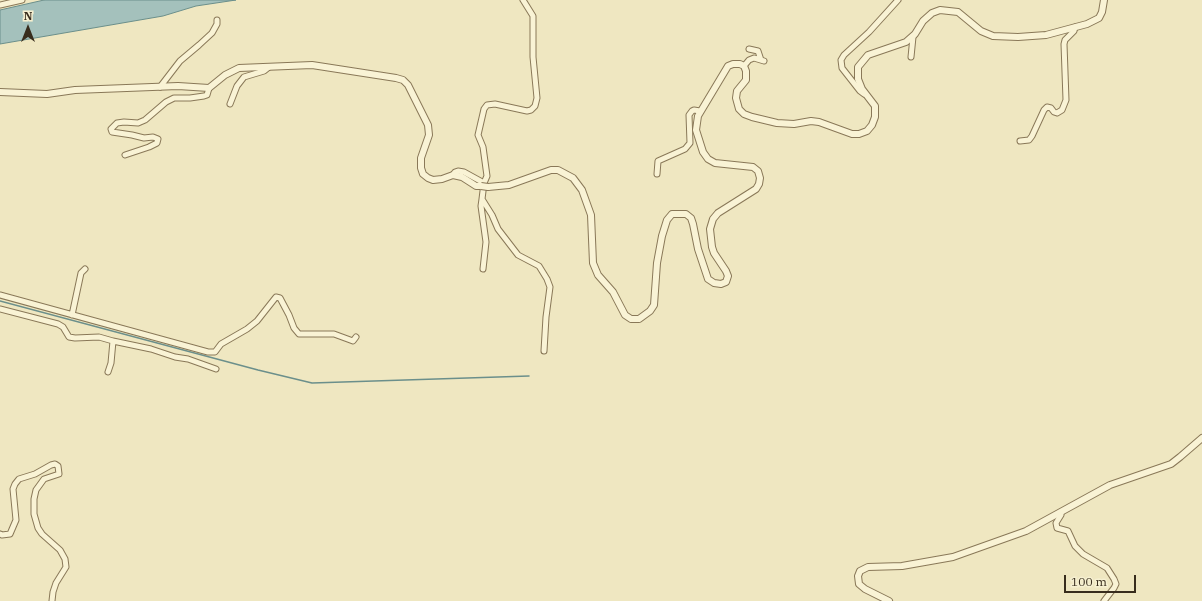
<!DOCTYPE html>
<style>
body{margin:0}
#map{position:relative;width:1202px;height:601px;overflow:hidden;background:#efe7c1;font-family:"IBM Plex Serif",serif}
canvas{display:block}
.north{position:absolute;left:8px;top:8px;width:40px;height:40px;-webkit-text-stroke:3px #f6f0d1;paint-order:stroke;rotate:0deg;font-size:11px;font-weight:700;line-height:16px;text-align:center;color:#382d1d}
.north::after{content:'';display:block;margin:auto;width:14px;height:18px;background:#382d1d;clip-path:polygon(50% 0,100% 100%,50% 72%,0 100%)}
.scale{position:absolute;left:1064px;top:575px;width:72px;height:18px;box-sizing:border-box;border:2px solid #382d1d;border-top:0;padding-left:5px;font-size:12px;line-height:14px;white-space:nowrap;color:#382d1d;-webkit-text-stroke:3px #f6f0d1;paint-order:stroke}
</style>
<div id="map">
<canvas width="1202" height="601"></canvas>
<div class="north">N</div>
<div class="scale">100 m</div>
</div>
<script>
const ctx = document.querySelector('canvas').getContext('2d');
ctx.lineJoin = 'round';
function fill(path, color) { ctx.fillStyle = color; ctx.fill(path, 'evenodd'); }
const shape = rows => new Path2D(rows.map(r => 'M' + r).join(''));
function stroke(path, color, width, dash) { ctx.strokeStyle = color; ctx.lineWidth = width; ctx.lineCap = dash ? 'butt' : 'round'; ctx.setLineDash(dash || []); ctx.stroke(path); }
const water = shape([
 [44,0,236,0,196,6,163,16,0,44,0,10,44,0]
]);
const stream = shape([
 [0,301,258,370,312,383,529,376]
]);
const minor = shape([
 [0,5,22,0],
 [749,49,758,51,761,60],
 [911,57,913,37],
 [744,66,749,60,754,58,764,61],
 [160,87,180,61,199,45,212,33,217,24,217,20],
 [864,94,860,91,842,68,841,60,844,55,869,32,898,0],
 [230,104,237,86,244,77,264,71,269,67],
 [1020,141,1029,140,1032,136,1044,110,1047,107,1051,108,1054,112,1057,113,1062,110,1066,100,1064,44,1065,40,1074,31,1075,27],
 [125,155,149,147,157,143,158,139,153,137,144,138,132,135,112,132,111,129,117,123,124,122,138,123,145,120,166,102,174,98,190,98,204,96,207,95,209,88],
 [657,174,658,161,685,149,690,143,689,115,692,111,694,110,700,111],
 [453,175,455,172,458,171,464,172,484,183,482,199,492,215,498,229,518,255,539,266,547,279,550,287,546,317,544,351],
 [484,183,487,176,483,147,478,135,484,109,487,105,495,104,527,111,531,110,535,106,537,98,533,57,533,16,523,0],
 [482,199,481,206,486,242,483,269],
 [0,295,208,352,215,352,221,344,247,329,257,321,276,297,280,298,289,315,294,328,299,334,334,334,353,341,356,337],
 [0,309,58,324,63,327,69,337,75,338,99,337,113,341,111,363,108,372],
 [72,315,81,273,85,269],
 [113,341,151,349,175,357,188,359,216,369],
 [1061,512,1061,515,1056,523,1057,528,1068,531,1075,546,1083,554,1107,568,1114,579,1116,584,1114,588,1104,601],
 [0,534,2,535,10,534,16,520,13,489,15,484,19,479,35,474,51,465,55,464,58,466,59,474,44,479,36,490,34,499,34,514,38,528,42,534,60,550,65,559,66,567,56,583,53,592,52,601]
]);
const tertiary = shape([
 [0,92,47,94,75,90,178,86,209,88,225,75,239,68,312,65,396,78,403,80,408,85,428,125,429,135,421,158,421,168,423,174,428,178,433,180,442,179,453,175,462,177,476,186,481,186],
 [488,187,509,185,551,170,558,170,573,178,582,190,591,215,593,263,598,275,613,292,625,315,631,319,639,319,650,311,654,305,657,263,662,236,667,220,672,214,686,214,691,218,693,224,698,249,708,279,714,283,721,284,726,282,728,276,726,271,714,253,712,247,710,229,713,219,718,213,756,189,759,184,760,178,758,171,753,167,715,163,708,159,703,152,696,130,698,116,728,66,733,64,740,64,744,66,746,71,746,80,737,91,736,98,739,109,744,114,752,117,777,123,794,124,811,121,819,122,852,134,859,134,867,131,872,125,875,117,875,106,862,89,858,79,858,67,868,55,906,42,915,34,923,21,932,13,940,10,958,12,981,31,993,36,1018,37,1046,35,1087,24,1099,18,1102,12,1104,0],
 [889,601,865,589,859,584,858,576,860,571,868,567,902,566,953,557,1026,531,1110,485,1171,464,1180,457,1202,438]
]);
const tertiaryBridge = shape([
 [481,186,488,187]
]);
fill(water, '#a4c1bc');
stroke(water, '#6b8f8b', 1);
stroke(stream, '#6b8f8b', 1.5);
stroke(minor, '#897858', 7);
stroke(tertiary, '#897858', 8);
stroke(minor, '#f9f3d5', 5);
stroke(tertiary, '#f9f3d5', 6);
stroke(tertiaryBridge, '#897858', 8, []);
stroke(tertiaryBridge, '#f9f3d5', 6);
</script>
